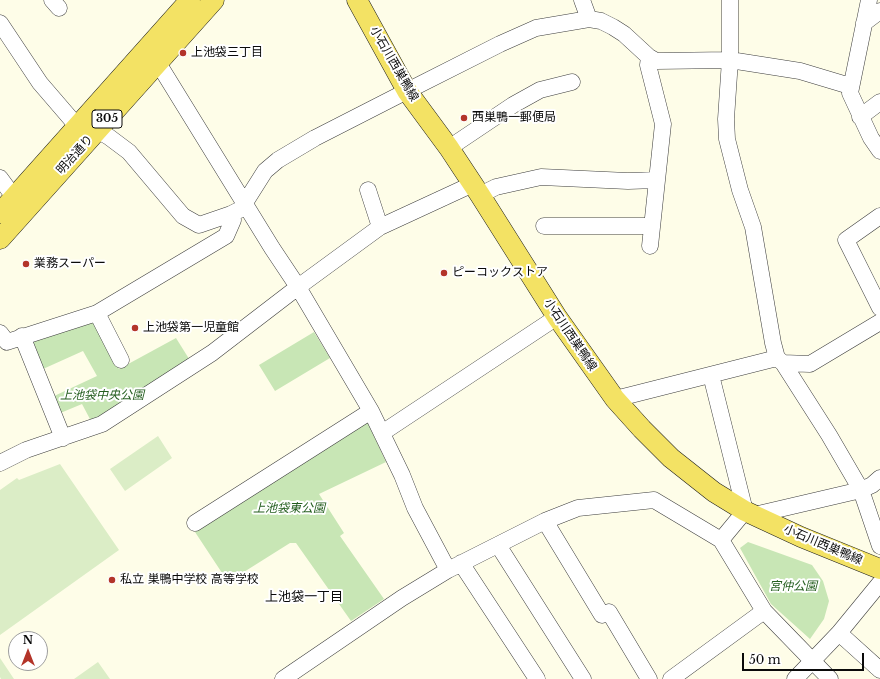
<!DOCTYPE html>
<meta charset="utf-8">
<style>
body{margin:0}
#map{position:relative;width:880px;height:679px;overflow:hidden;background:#fefde8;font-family:"Libre Baskerville",serif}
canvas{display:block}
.north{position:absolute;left:8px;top:631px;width:40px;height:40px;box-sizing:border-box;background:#fff;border:1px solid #9d9d9d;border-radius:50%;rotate:0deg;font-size:11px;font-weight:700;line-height:16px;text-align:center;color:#0a0a0a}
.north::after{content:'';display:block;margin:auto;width:14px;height:18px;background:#b33429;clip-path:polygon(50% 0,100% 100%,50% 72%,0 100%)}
.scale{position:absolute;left:742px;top:653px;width:122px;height:18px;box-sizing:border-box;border:2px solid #0a0a0a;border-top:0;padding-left:5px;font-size:12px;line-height:14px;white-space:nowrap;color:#0a0a0a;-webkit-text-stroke:3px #fff;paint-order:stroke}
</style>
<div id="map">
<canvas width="880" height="679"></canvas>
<div class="north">N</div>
<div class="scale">50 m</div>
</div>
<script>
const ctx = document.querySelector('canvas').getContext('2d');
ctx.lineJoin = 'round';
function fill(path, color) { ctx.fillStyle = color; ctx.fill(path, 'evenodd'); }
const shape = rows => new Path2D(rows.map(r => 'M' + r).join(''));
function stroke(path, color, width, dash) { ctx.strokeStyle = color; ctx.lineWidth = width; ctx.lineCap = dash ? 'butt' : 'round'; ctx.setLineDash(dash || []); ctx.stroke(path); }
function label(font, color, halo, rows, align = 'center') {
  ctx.font = font + ' "Libre Baskerville","Noto Sans JP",serif'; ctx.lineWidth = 4; ctx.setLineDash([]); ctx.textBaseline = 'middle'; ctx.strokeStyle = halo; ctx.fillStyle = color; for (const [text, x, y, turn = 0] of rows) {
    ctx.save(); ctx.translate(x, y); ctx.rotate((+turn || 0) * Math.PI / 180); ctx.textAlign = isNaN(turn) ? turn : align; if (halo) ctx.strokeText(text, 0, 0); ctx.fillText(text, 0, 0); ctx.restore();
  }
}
const green = shape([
 [92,317,119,369,176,338,191,362,91,421,82,404,58,414,52,397,97,376,83,351,43,369,32,340],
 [314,332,330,358,275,391,259,365],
 [367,421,386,462,319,494,344,533,340,536,384,599,351,621,296,543,290,543,228,582,195,532,293,467],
 [748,542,812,565,823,581,829,601,824,619,810,639,771,604,740,548]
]);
const pitch = shape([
 [158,436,172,458,125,491,110,469],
 [60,464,119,550,0,635,0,490,17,478,19,480],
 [0,658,14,679,1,679,0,677],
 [98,662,110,679,74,679]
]);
const minor = shape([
 [52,0,59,8],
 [582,0,589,19],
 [730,0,730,60,726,119,727,139,740,190,753,227,773,343,777,358,783,363,829,435,861,490,880,546],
 [869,0,850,93,871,138,880,151],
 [0,23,40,83,77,126],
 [864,23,880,11],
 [649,57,648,65,663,124,650,246],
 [158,63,272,248,298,287,371,411,402,475,415,508,448,570],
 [860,117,880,102],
 [97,130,109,137,129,152,183,216,199,225,231,214,241,209,265,171,278,160,315,138,407,91,500,44,536,28,589,19,601,21,613,27,624,34,649,57,656,61,730,60,800,71,850,86],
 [449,148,513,105,540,90,572,82],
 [0,178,14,197],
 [368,190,380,227],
 [480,195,496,187,541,177,628,181,657,180],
 [880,216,846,240,880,308],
 [544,226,651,226],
 [97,313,121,360],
 [0,333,7,342,97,313,226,236,233,220,231,214],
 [22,336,63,438],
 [783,363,810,364,880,322],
 [711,375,745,511,721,540],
 [615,399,777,358],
 [382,433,557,317],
 [0,463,26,450,102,424,212,353,298,287,380,227,473,184],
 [754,515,861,490,872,485,880,478],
 [545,521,602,615,609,612,649,679],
 [195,523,371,411],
 [498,545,583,679],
 [461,563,537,679],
 [839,633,880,670],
 [283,679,402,598,448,570,545,521,578,508,654,500,721,540,764,611,830,679],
 [671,679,764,611],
 [795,679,839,633,880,583]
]);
const major = shape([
 [357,0,407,91,449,148,480,195,557,317,615,399,642,429,671,458,714,492,745,511,801,537,880,569],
 [0,213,190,0],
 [0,239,214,0]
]);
const markers = [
 [183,53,4,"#b33429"],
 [464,118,4,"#b33429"],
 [26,264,4,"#b33429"],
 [444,273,4,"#b33429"],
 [135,328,4,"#b33429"],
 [112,580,4,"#b33429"]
];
const shields = [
 [107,119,30]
];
const shieldNames = [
 ["305",107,119]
];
const poiNames = [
 ["上池袋三丁目",191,53],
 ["西巣鴨一郵便局",472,118],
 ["業務スーパー",34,264],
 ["ピーコックストア",452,273],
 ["上池袋第一児童館",143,328],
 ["私立 巣鴨中学校 高等学校",120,580]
];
const streetNames = [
 ["小石川西巣鴨線",394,64,60],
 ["明治通り",75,155,-48],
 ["小石川西巣鴨線",570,335,56],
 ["小石川西巣鴨線",823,545,23]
];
const parkNames = [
 ["上池袋中央公園",102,396],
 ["上池袋東公園",289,509],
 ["宮仲公園",793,587]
];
const neighbourhoodNames = [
 ["上池袋一丁目",304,597]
];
fill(green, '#c8e6b5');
fill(pitch, '#dbedc6');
stroke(minor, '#3d3d3d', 17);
stroke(major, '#1b1b1b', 21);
stroke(minor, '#fff', 16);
stroke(major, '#f3e264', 20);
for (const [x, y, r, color] of markers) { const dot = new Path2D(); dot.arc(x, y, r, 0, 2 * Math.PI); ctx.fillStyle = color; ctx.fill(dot); stroke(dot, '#fff', 1.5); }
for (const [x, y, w] of shields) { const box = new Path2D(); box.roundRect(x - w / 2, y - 9, w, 18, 3); ctx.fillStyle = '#fff'; ctx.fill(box); stroke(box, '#0a0a0a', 1); }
label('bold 11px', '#0a0a0a', null, shieldNames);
label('12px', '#0a0a0a', '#fff', poiNames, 'left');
label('12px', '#0a0a0a', '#fff', streetNames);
label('italic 12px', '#245e1f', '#fff', parkNames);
label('13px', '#0a0a0a', '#fff', neighbourhoodNames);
</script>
